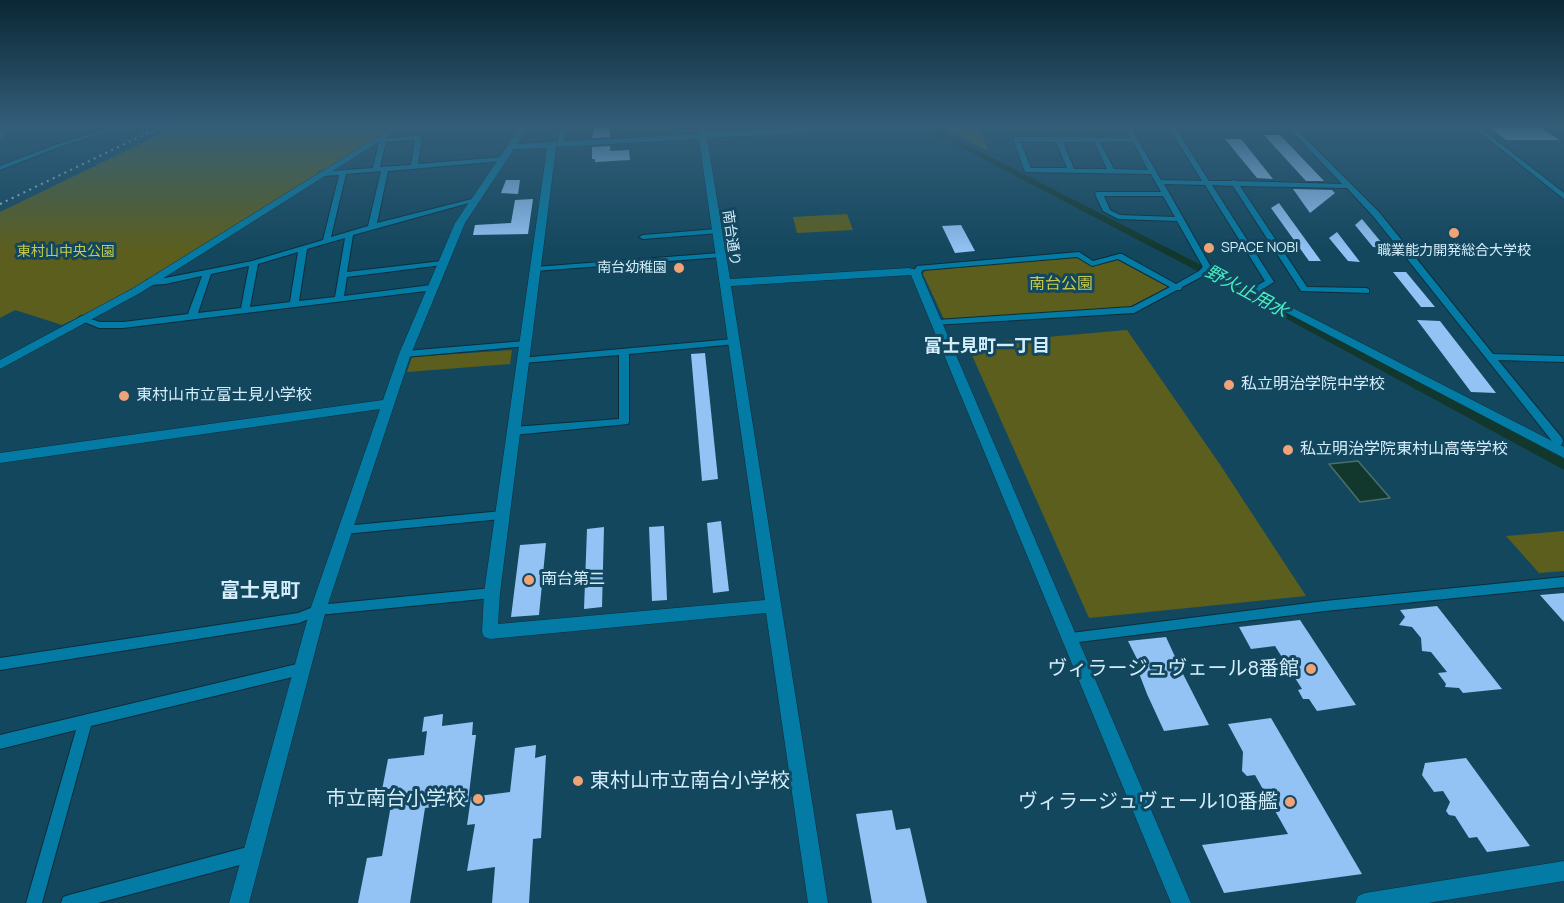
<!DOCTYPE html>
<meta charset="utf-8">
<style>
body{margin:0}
canvas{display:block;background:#13475e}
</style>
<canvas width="1564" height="903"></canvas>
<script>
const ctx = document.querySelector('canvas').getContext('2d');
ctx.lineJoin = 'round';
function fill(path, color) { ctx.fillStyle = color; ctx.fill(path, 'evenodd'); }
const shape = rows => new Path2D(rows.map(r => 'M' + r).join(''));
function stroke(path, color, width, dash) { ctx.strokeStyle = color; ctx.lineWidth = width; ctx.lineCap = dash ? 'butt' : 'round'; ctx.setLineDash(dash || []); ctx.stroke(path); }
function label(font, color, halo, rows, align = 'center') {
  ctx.font = font + ' Manrope,"Noto Sans JP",sans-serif'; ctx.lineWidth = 6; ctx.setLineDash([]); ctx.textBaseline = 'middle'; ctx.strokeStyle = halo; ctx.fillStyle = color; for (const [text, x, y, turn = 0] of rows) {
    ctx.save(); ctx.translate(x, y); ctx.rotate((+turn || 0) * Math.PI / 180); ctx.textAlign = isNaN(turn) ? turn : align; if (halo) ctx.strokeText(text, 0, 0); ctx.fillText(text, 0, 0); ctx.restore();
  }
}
const green = shape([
 [177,126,395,126,126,294,62,325,15,310,0,318,0,212],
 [979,126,988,151,946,129],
 [847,214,853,230,797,233,793,217],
 [1077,256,1091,266,1118,258,1170,286,1127,308,944,319,923,274,925,270],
 [1127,330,1221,466,1306,596,1089,618,967,344],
 [512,350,510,364,407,372,412,357],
 [1564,531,1564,571,1539,573,1506,536]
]);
const water = shape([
 [1358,461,1390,498,1360,502,1329,464,1358,461]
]);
const canal = shape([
 [920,126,930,126,1238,284,1564,459,1564,470,1230,288,920,126]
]);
const building = shape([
 [595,126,610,126,610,137,592,138],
 [1488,126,1539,126,1559,140,1506,140],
 [1264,135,1280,135,1324,181,1306,181],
 [1225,139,1241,139,1273,179,1257,178],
 [610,146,610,151,629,150,630,160,595,162,595,159,592,159,592,147],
 [506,180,520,180,518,194,501,193],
 [1293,189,1332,190,1335,193,1310,213],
 [533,199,528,234,473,235,475,225,511,223,515,200],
 [1279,203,1321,261,1309,261,1271,208],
 [1362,219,1386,248,1373,247,1355,225],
 [961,225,975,251,955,253,942,226],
 [1337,232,1360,262,1348,261,1329,238],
 [1393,272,1406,272,1435,307,1421,307],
 [1417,320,1440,321,1496,393,1471,392],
 [705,353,718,479,702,481,691,354],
 [721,521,729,591,713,593,707,523],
 [664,526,667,600,652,601,649,527],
 [604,527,602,607,584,609,587,529],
 [546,543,539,615,511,617,520,545],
 [1564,593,1564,622,1540,595],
 [1437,606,1502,689,1463,693,1459,688,1445,687,1446,684,1438,673,1447,672,1431,652,1422,651,1421,638,1412,627,1399,625,1405,617,1400,610],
 [1300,620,1356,705,1317,711,1309,699,1303,699,1298,690,1302,689,1275,646,1251,649,1239,627],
 [1166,637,1182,672,1209,725,1164,731,1147,694,1137,668,1141,667,1128,641],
 [443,714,442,726,473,722,472,735,476,735,468,802,425,808,410,903,358,903,367,858,382,856,394,788,382,790,388,759,424,755,427,731,422,732,424,717],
 [1271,718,1362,874,1224,893,1202,845,1288,834,1255,775,1247,776,1242,771,1243,752,1228,724],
 [536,745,535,758,546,755,541,838,533,839,529,903,492,903,495,867,467,871,475,824,467,825,471,797,510,792,515,748],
 [1466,758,1530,846,1487,852,1477,837,1469,838,1455,816,1449,815,1446,811,1450,802,1443,791,1434,792,1424,778,1422,775,1425,763],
 [892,810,896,830,910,828,927,903,872,903,856,814]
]);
const minor = shape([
 [3,126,21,126,18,128,5,129,2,127,3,126],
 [117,126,125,126,59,147,0,170,0,166,55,145,117,126],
 [446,126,453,127,494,126,491,128,444,130,443,129,446,126],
 [560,126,566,126,563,145,560,147,557,145,560,126],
 [1124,126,1130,126,1161,180,1202,181,1168,126,1174,126,1209,181,1231,181,1234,180,1237,181,1342,184,1287,126,1293,126,1379,212,1493,354,1564,356,1564,362,1498,360,1562,438,1563,441,1562,444,1557,450,1549,450,1548,447,1552,441,1373,216,1347,188,1240,186,1307,287,1366,288,1369,289,1369,293,1301,291,1233,186,1212,185,1274,282,1258,292,1252,292,1252,288,1265,281,1205,185,1164,184,1211,267,1205,275,1182,287,1181,290,1177,290,1134,313,934,325,934,321,937,320,1132,307,1170,287,1118,259,1092,266,1077,257,923,270,919,275,913,275,912,273,917,266,1079,252,1093,261,1119,254,1122,254,1176,284,1199,271,1203,267,1177,221,1118,219,1103,211,1095,194,1096,192,1161,192,1151,174,1025,172,1013,139,1016,137,1130,138,1124,126],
 [1020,141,1056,142,1067,168,1031,168,1020,141],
 [1063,142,1094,142,1107,169,1074,169,1063,142],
 [1100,142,1133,142,1148,170,1114,169,1100,142],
 [1104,196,1163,196,1175,217,1120,215,1110,210,1104,196],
 [1472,126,1478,126,1564,193,1564,199,1472,126],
 [419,136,422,138,418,164,503,157,506,159,503,161,388,171,377,223,472,199,476,201,353,235,347,272,442,261,446,263,442,265,347,277,344,296,431,285,434,286,434,290,123,328,99,328,77,319,81,316,100,322,123,322,188,314,202,276,165,284,150,285,146,282,147,280,165,278,252,261,323,240,339,175,322,176,319,176,319,172,373,168,379,142,374,141,374,139,419,136],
 [415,140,411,165,380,167,386,142,415,140],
 [381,171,368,226,331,237,346,174,381,171],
 [345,238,335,297,299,301,307,249,345,238],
 [298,252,290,302,250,307,258,264,298,252],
 [249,266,241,308,198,313,211,274,249,266],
 [717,229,720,229,720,233,643,239,639,237,643,235,717,229],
 [720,253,724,255,723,257,535,271,531,269,535,267,720,253],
 [733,339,736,340,738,342,736,344,629,354,629,422,628,424,513,435,508,431,513,427,619,419,619,355,523,363,520,362,518,360,520,358,733,339],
 [525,341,528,342,530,344,528,346,405,357,400,354,405,351,525,341],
 [502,511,506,512,508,515,506,518,502,519,344,534,340,533,338,530,340,527,344,526,502,511],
 [1564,577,1564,587,1325,611,1071,643,1066,642,1065,638,1066,634,1071,633,1325,601,1564,577],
 [492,588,496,589,498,593,496,597,492,598,319,615,299,623,0,670,0,658,298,613,318,605,492,588],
 [301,663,306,665,308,669,306,673,301,675,91,726,42,903,26,903,76,730,0,749,0,735,301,663],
 [251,846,256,849,259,854,256,859,251,862,98,903,61,903,63,897,69,895,251,846]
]);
const tertiary = shape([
 [3,126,11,126,3,138,0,139,0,130,3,126],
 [395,126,404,126,140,293,0,369,0,360,132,289,395,126],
 [521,126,529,126,517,144,698,134,697,126,705,126,706,133,840,126,880,126,876,129,707,138,730,279,909,268,920,271,1191,903,1171,903,911,275,731,286,828,903,808,903,766,613,490,639,484,637,482,632,484,593,547,148,514,149,465,223,411,354,326,610,249,903,229,903,310,610,380,409,0,463,0,453,383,400,399,354,455,223,521,126],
 [699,139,765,600,498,624,500,593,556,147,699,139],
 [1207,264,1564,447,1564,458,1203,269,1202,267,1207,264],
 [1564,861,1564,881,1428,903,1355,903,1358,896,1365,893,1564,861]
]);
const rail = shape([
 [0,204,162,126]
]);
const markers = [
 [1454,233,6,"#efa377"],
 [1209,248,6,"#efa377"],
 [679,268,6,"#efa377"],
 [1229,385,6,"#efa377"],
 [124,396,6,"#efa377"],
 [1288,450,6,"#efa377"],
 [529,580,6,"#efa377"],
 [1311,669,6,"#efa377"],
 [578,781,6,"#efa377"],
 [478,799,6,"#efa377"],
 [1290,802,6,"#efa377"]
];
const farStreetnames = [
 ["南台通り",731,238,82]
];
const farPoinames = [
 ["SPACE NOBI",1221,248],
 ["職業能力開発総合大学校",1454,251,"center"],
 ["南台幼稚園",667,268,"right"]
];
const farParknames = [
 ["東村山中央公園",66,252]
];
const parkNames = [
 ["南台公園",1061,285]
];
const poiNames = [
 ["私立明治学院中学校",1241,385],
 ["東村山市立富士見小学校",136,396],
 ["私立明治学院東村山高等学校",1300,450],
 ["南台第二",541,580]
];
const waterNames = [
 ["野火止用水",1246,292,28]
];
const neighbourhoodNames = [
 ["富士見町一丁目",987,347]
];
const quarterNames = [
 ["富士見町",260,591]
];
const nearPoinames = [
 ["ヴィラージュヴェール8番館",1299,669],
 ["東村山市立南台小学校",590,781,"left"],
 ["市立南台小学校",466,799],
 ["ヴィラージュヴェール10番艦",1278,802]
];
fill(green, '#5c5e1d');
fill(water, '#12382d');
stroke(water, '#4c6e6b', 1.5);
fill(canal, '#12382d');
fill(building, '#93c2f5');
stroke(minor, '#0d2c39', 2);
stroke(tertiary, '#0d2c39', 1);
fill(minor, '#037ba4');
fill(tertiary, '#037ba4');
stroke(rail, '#a8c8d8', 2, [2, 4.5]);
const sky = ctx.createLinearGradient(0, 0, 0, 252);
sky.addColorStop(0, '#0a2734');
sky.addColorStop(0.5, '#335e79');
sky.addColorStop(1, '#335e7900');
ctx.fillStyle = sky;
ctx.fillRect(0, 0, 1564, 252);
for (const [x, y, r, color] of markers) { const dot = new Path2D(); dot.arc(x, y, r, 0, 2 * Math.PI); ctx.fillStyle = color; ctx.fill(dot); stroke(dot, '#13475e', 2); }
label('14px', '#d3edfb', '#13475e', farStreetnames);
label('14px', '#d3edfb', '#13475e', farPoinames, 'left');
label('14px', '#c7ca49', '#13475e', farParknames);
label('16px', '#c7ca49', '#13475e', parkNames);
label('16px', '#d3edfb', '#13475e', poiNames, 'left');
label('italic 18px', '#47eec1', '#13475e', waterNames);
label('bold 18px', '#d3edfb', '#13475e', neighbourhoodNames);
label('bold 20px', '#d3edfb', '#13475e', quarterNames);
label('20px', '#d3edfb', '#13475e', nearPoinames, 'right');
</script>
